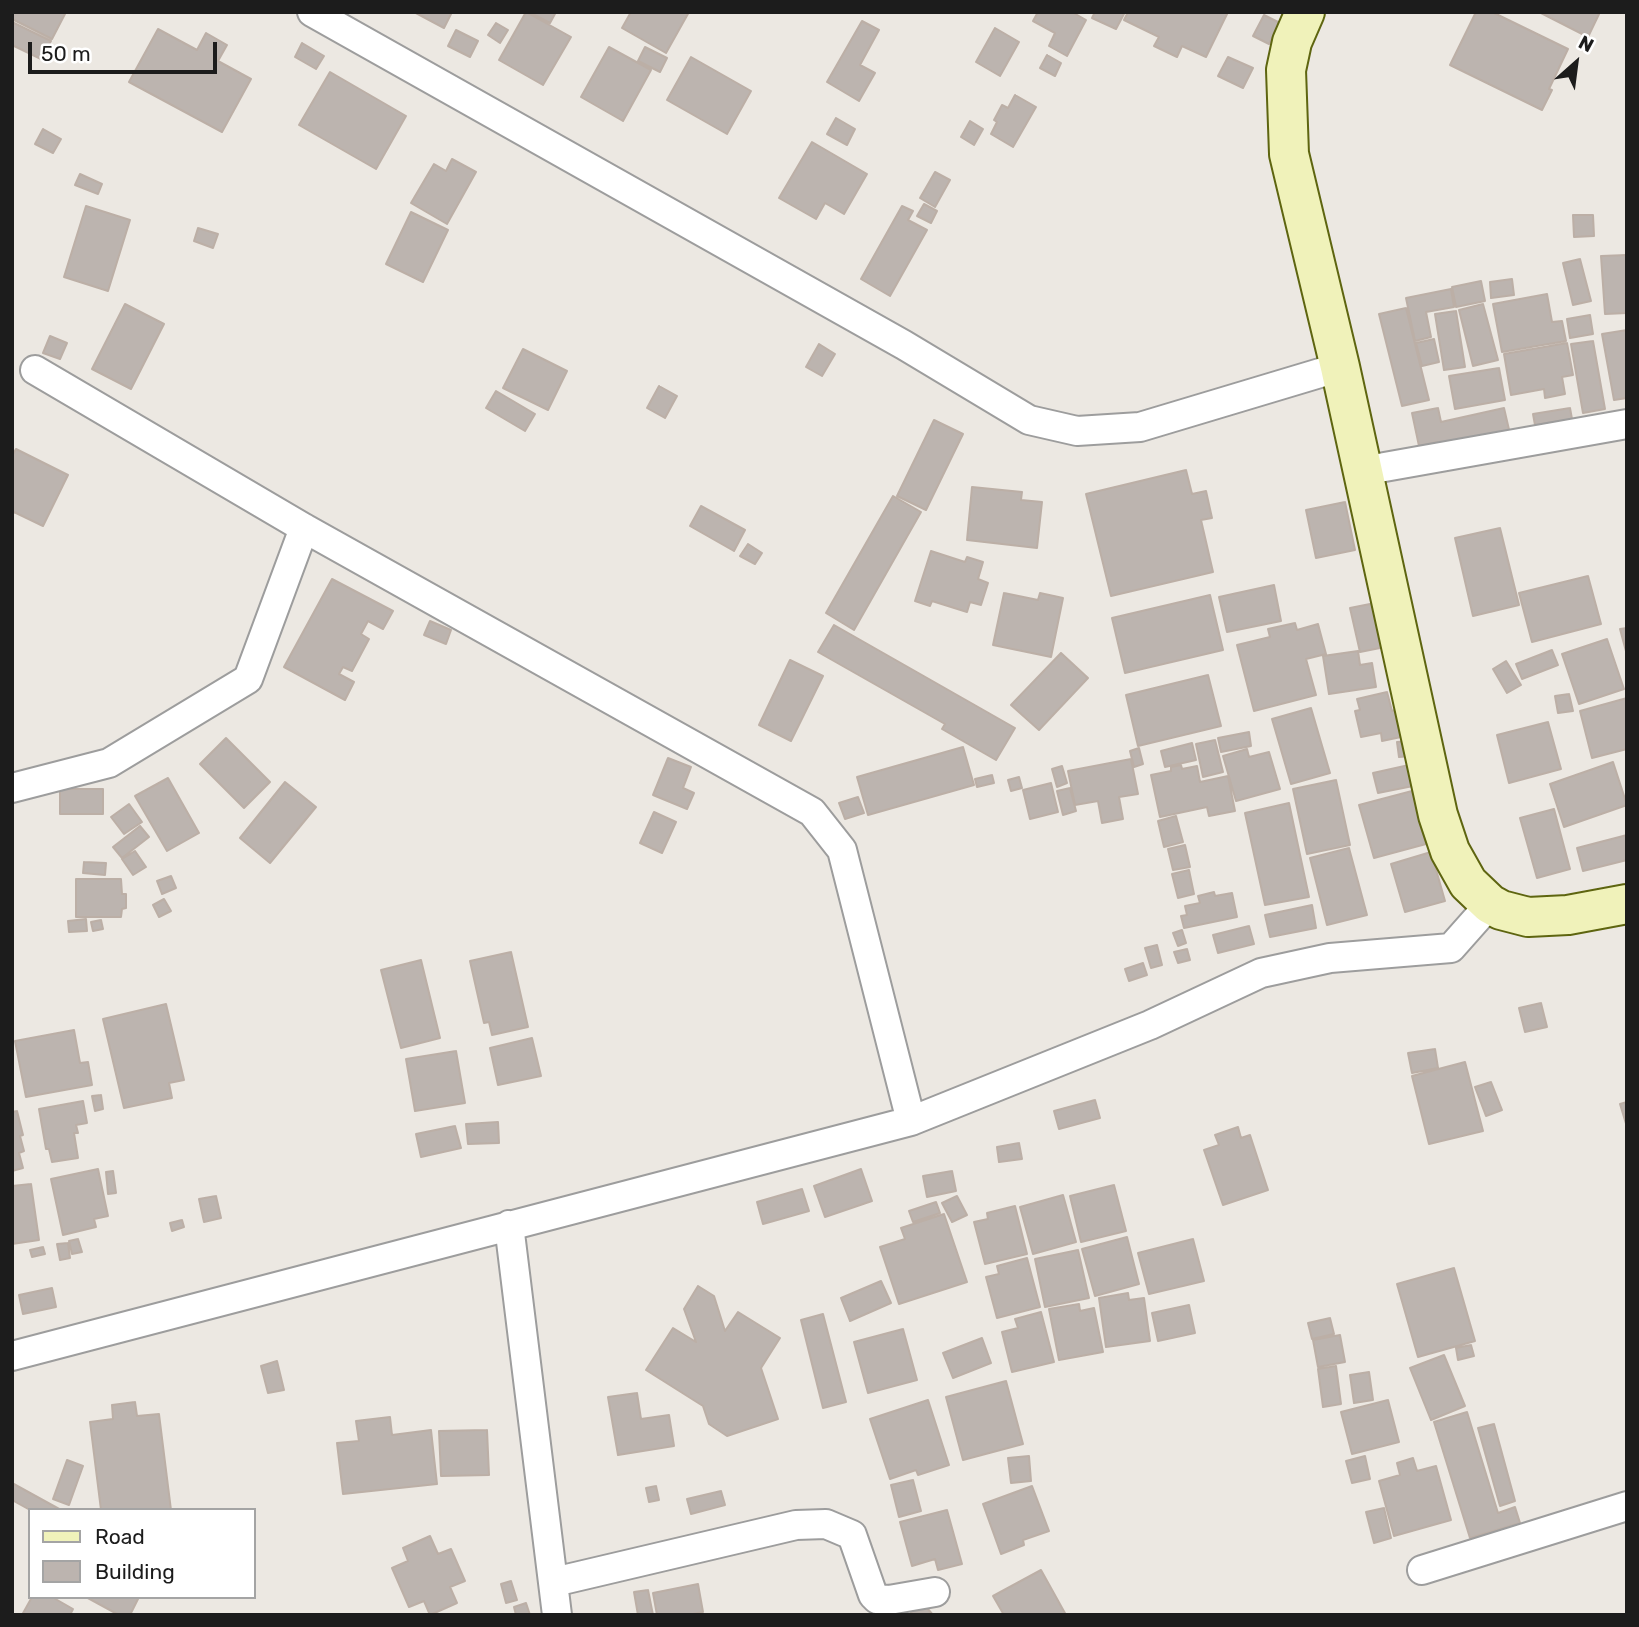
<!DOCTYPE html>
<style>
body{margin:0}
#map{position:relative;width:1639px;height:1627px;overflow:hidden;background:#ece8e2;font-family:Rubik,sans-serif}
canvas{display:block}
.frame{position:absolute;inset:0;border:14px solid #1c1c1c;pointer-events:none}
.legend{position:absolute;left:28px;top:1508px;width:228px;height:91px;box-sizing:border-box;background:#fff;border:2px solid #a4a4a4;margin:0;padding:9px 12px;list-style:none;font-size:21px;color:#1c1c1c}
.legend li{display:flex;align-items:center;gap:14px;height:35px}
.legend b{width:35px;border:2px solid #a4a4a4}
.north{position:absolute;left:1541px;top:28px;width:70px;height:70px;-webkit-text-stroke:5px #fff;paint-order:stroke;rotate:28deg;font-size:19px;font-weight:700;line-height:28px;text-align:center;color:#1c1c1c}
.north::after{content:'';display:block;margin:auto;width:24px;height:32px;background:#1c1c1c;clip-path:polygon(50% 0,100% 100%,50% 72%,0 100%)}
.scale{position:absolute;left:28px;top:42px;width:189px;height:32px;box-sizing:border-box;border:4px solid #1c1c1c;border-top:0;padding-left:9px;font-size:21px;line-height:24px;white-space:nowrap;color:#1c1c1c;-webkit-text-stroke:5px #fff;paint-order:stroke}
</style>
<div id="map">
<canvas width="1639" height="1627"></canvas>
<div class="frame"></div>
<ul class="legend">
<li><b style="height:9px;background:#f0f2ba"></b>Road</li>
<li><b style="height:19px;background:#bcb4af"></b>Building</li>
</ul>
<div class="north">N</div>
<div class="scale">50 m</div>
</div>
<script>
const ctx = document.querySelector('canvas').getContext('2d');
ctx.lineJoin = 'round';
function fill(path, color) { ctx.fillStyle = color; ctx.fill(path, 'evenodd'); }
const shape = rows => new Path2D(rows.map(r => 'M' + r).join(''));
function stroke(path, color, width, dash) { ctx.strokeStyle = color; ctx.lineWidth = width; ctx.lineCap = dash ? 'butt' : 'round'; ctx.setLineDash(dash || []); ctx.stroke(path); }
const building = shape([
 [12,12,66,12,52,39,12,19,12,12],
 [414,12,452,12,444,28,414,12],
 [526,12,571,37,543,85,499,60,526,12],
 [529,12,556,12,550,23,529,12],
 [631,12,689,12,666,53,622,28,631,12],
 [1038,12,1072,12,1086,20,1067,56,1049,46,1055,33,1033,21,1038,12],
 [1095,12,1125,12,1116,29,1092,18,1095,12],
 [1128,12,1228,12,1206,57,1182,46,1177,57,1154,46,1159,37,1124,20,1128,12],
 [1476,12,1492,12,1568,49,1549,89,1552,90,1542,110,1450,65,1476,12],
 [1539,12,1600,12,1588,37,1539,12],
 [1264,15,1280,23,1269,44,1253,36,1264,15],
 [862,21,879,30,860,65,875,73,859,101,827,82,862,21],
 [12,22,51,41,41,59,12,45,12,22],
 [496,23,508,30,500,43,488,35,496,23],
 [995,28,1019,42,1000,76,976,62,995,28],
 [158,29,197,50,206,33,227,45,218,61,251,79,222,132,129,82,158,29],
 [456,30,478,41,470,57,448,46,456,30],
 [302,43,324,56,316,69,295,57,302,43],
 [609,47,651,70,623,121,581,97,609,47],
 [645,47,667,58,660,72,638,61,645,47],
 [1047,55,1061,63,1055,76,1040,68,1047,55],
 [691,57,751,91,727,134,667,100,691,57],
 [1228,57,1253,68,1243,88,1218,76,1228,57],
 [330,72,406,116,376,169,299,125,330,72],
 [1015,95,1036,107,1013,147,991,134,997,122,994,120,1002,105,1008,108,1015,95],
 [836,118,855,129,847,145,827,134,836,118],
 [970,121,983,129,974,145,961,137,970,121],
 [43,129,61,139,53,153,35,144,43,129],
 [812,142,867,174,844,214,825,203,816,219,779,198,812,142],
 [452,159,476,172,447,224,411,203,434,164,446,171,452,159],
 [935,172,950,180,935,207,920,198,935,172],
 [80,174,102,184,98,194,75,185,80,174],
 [924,204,937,211,931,223,917,216,924,204],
 [86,206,130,220,108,291,64,277,86,206],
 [902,206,913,211,908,220,927,230,890,296,861,279,902,206],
 [411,212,448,230,423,282,386,264,411,212],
 [1573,215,1593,215,1594,236,1574,237,1573,215],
 [198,228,218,234,213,248,194,241,198,228],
 [1627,255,1627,313,1605,314,1601,256,1627,255],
 [1580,259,1591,301,1573,305,1563,263,1580,259],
 [1512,279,1514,295,1491,298,1490,282,1512,279],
 [1481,281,1485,301,1456,307,1452,287,1481,281],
 [1451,289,1454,307,1426,312,1431,337,1415,341,1406,298,1451,289],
 [1547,294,1552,322,1562,321,1566,341,1502,352,1493,304,1547,294],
 [125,304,164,324,131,389,92,369,125,304],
 [1483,304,1498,360,1473,366,1459,310,1483,304],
 [1406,308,1429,400,1402,406,1379,314,1406,308],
 [1456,311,1465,367,1444,370,1435,314,1456,311],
 [1590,315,1593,334,1570,338,1567,319,1590,315],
 [1627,330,1627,398,1614,400,1602,334,1627,330],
 [50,336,67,343,60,359,43,353,50,336],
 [1434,339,1439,362,1422,366,1416,343,1434,339],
 [1593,341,1605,409,1583,413,1571,344,1593,341],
 [1567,343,1573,375,1562,377,1565,394,1545,398,1544,389,1511,395,1504,354,1567,343],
 [819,344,835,354,822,376,806,367,819,344],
 [523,349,567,371,548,410,503,388,523,349],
 [1499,368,1505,400,1455,409,1449,376,1499,368],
 [659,386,677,396,665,418,647,408,659,386],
 [496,391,535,414,525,431,486,408,496,391],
 [1438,408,1441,422,1504,408,1510,434,1439,449,1437,442,1419,446,1412,413,1438,408],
 [1570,408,1572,419,1535,425,1533,414,1570,408],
 [934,420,963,434,926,510,897,496,934,420],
 [16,449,68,475,43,526,14,512,12,516,12,456,16,449],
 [1186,470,1192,494,1206,491,1212,518,1201,520,1213,572,1111,596,1086,494,1186,470],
 [972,487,1022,492,1021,500,1042,502,1037,548,967,540,972,487],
 [893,496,921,512,854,630,826,613,893,496],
 [1345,502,1355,550,1316,558,1306,510,1345,502],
 [701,506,745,530,734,551,690,526,701,506],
 [1500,528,1519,605,1473,616,1455,538,1500,528],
 [748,544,762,553,755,564,740,556,748,544],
 [931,551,965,562,967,557,983,562,978,579,988,583,981,605,970,602,967,612,932,601,930,606,915,601,931,551],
 [1588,576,1601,624,1532,642,1519,593,1588,576],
 [332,579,393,611,383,629,368,621,361,634,369,639,352,671,343,667,339,674,354,682,345,700,284,667,332,579],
 [1274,585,1281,621,1227,632,1219,597,1274,585],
 [1004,593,1038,600,1040,593,1063,598,1051,657,993,645,1004,593],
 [1210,595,1223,650,1125,673,1112,618,1210,595],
 [1375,603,1385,647,1360,652,1350,608,1375,603],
 [430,621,451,630,446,644,424,635,430,621],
 [1295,623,1297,630,1318,624,1326,654,1306,659,1316,695,1254,711,1237,645,1270,637,1268,629,1295,623],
 [834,625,1015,728,996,760,942,729,945,724,818,652,834,625],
 [1627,628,1627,655,1620,629,1627,628],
 [1607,639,1624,689,1579,704,1562,654,1607,639],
 [1552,650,1558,665,1522,679,1516,664,1552,650],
 [1358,651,1360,665,1372,663,1376,687,1329,694,1323,656,1358,651],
 [1061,653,1088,678,1039,730,1011,705,1061,653],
 [790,660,823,676,791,741,759,725,790,660],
 [1506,661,1521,685,1507,693,1493,669,1506,661],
 [1208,675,1221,726,1138,746,1126,695,1208,675],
 [1387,692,1392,711,1395,710,1401,737,1382,741,1381,733,1361,737,1355,711,1360,710,1357,699,1387,692],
 [1569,694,1573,711,1558,713,1555,696,1569,694],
 [1627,698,1627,749,1592,758,1580,711,1627,698],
 [1311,708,1330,773,1291,784,1272,719,1311,708],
 [1548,722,1561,769,1509,783,1497,735,1548,722],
 [1249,732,1251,746,1221,752,1218,738,1249,732],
 [226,738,270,782,244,808,200,764,226,738],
 [1215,740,1223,772,1203,777,1196,744,1215,740],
 [1410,741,1412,756,1399,757,1397,742,1410,741],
 [1192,743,1196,760,1165,767,1161,751,1192,743],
 [963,747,974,785,868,815,857,777,963,747],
 [1139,748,1143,764,1134,767,1130,751,1139,748],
 [1247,749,1249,757,1269,752,1280,789,1236,801,1223,756,1247,749],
 [668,758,691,767,683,788,694,793,687,809,653,795,668,758],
 [1131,759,1138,794,1119,797,1123,819,1102,823,1098,801,1075,805,1068,771,1131,759],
 [1613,762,1627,805,1564,827,1550,784,1613,762],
 [1181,765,1182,769,1197,766,1200,782,1228,776,1235,811,1209,816,1207,807,1160,817,1151,775,1171,771,1171,767,1181,765],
 [1409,765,1413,786,1378,793,1373,773,1409,765],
 [1062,766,1067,783,1057,787,1052,769,1062,766],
 [992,775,994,783,977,787,975,779,992,775],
 [1019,777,1022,788,1011,791,1008,780,1019,777],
 [168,778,199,833,167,851,135,796,168,778],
 [1336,780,1350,845,1307,854,1293,789,1336,780],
 [285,782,316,807,270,863,240,838,285,782],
 [1051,783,1058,812,1030,819,1023,790,1051,783],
 [1070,788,1076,811,1063,815,1057,791,1070,788],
 [60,789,103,789,103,814,60,814,60,789],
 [1412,791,1426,844,1374,858,1359,805,1412,791],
 [858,797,864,813,845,819,839,803,858,797],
 [1289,803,1309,897,1265,905,1245,813,1289,803],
 [129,804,142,822,124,834,111,817,129,804],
 [1554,809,1570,869,1537,878,1520,818,1554,809],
 [654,812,676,822,662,853,640,843,654,812],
 [1176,816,1183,842,1164,847,1158,821,1176,816],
 [140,826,149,837,122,858,113,847,140,826],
 [1627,835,1627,860,1583,871,1577,848,1627,835],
 [1185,845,1190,867,1173,870,1168,849,1185,845],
 [1349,848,1367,915,1327,925,1310,858,1349,848],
 [135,851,146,867,133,875,122,859,135,851],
 [1431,852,1445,901,1405,912,1391,864,1431,852],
 [84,862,106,863,105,875,83,873,84,862],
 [1189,870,1194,894,1178,898,1172,874,1189,870],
 [171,876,176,888,162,894,157,881,171,876],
 [76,879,121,879,122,894,126,894,126,908,122,909,121,917,76,917,76,879],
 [1214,892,1215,896,1232,893,1237,917,1184,928,1181,916,1187,915,1185,906,1200,903,1198,896,1214,892],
 [164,899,171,911,159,917,153,905,164,899],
 [1312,905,1316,928,1270,937,1265,915,1312,905],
 [86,919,87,931,69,932,68,921,86,919],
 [101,920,103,929,93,931,91,922,101,920],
 [1249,926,1254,944,1218,953,1213,935,1249,926],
 [1182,930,1186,943,1178,946,1173,933,1182,930],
 [1157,945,1162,965,1151,968,1145,948,1157,945],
 [1187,949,1190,960,1178,963,1174,952,1187,949],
 [511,952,528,1027,492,1035,489,1022,484,1023,470,961,511,952],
 [421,960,440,1038,401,1048,381,970,421,960],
 [1143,963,1147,975,1129,981,1125,969,1143,963],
 [1541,1003,1547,1027,1525,1032,1519,1008,1541,1003],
 [166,1004,184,1080,169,1083,172,1098,124,1108,103,1019,166,1004],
 [74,1030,80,1063,88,1062,92,1085,26,1097,15,1041,74,1030],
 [532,1038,541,1076,498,1085,490,1048,532,1038],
 [1435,1049,1438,1068,1412,1073,1408,1053,1435,1049],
 [456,1051,465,1103,415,1111,406,1059,456,1051],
 [1465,1062,1483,1131,1429,1144,1412,1076,1465,1062],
 [1491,1082,1502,1110,1486,1116,1475,1087,1491,1082],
 [101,1095,103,1109,95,1111,92,1096,101,1095],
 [1095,1100,1100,1118,1059,1129,1054,1111,1095,1100],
 [83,1101,87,1123,76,1125,78,1133,74,1133,78,1158,52,1162,49,1149,46,1149,39,1109,83,1101],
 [1627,1102,1627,1127,1620,1104,1627,1102],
 [17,1111,23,1135,20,1136,24,1151,19,1153,23,1168,12,1171,12,1112,17,1111],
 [498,1122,499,1143,468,1144,466,1124,498,1122],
 [455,1126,461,1148,421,1157,416,1134,455,1126],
 [1238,1127,1241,1138,1250,1135,1268,1190,1223,1205,1204,1150,1219,1145,1215,1135,1238,1127],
 [1019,1143,1022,1159,999,1162,997,1147,1019,1143],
 [98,1169,108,1216,94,1219,96,1227,63,1235,51,1179,98,1169],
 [861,1169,872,1201,825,1217,814,1186,861,1169],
 [113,1171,116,1193,108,1194,106,1172,113,1171],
 [952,1171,956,1191,927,1197,923,1176,952,1171],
 [31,1184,39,1240,12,1244,12,1186,31,1184],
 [1114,1185,1126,1231,1081,1242,1070,1196,1114,1185],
 [802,1189,809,1211,763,1224,757,1202,802,1189],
 [1063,1195,1076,1242,1033,1254,1020,1207,1063,1195],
 [216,1196,221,1218,204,1222,199,1199,216,1196],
 [957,1196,967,1215,952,1222,942,1203,957,1196],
 [936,1202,940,1213,913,1222,909,1211,936,1202],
 [1015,1206,1027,1254,985,1264,974,1222,988,1219,987,1213,1015,1206],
 [944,1214,967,1282,899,1304,880,1247,905,1239,901,1228,944,1214],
 [182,1220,184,1227,172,1231,170,1223,182,1220],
 [1127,1237,1139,1284,1095,1296,1082,1249,1127,1237],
 [78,1239,82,1252,72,1254,69,1241,78,1239],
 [1193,1239,1204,1281,1149,1294,1138,1253,1193,1239],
 [68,1243,70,1258,60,1260,57,1244,68,1243],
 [43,1247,45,1254,32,1257,30,1250,43,1247],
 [1078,1250,1089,1298,1045,1307,1035,1259,1078,1250],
 [1027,1258,1040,1307,997,1318,986,1277,999,1274,997,1266,1027,1258],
 [1454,1268,1475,1341,1418,1357,1397,1284,1454,1268],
 [881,1281,891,1303,850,1321,841,1298,881,1281],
 [698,1286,714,1296,725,1331,738,1312,780,1338,761,1368,778,1419,727,1436,709,1424,703,1406,646,1370,673,1328,696,1342,684,1309,698,1286],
 [52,1288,56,1307,23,1314,19,1295,52,1288],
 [1128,1293,1129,1300,1144,1298,1150,1341,1106,1347,1099,1298,1128,1293],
 [1079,1304,1080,1311,1094,1308,1103,1352,1059,1360,1049,1309,1079,1304],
 [1189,1305,1195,1333,1158,1341,1152,1313,1189,1305],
 [1041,1312,1054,1362,1012,1372,1002,1332,1018,1328,1015,1319,1041,1312],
 [823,1314,846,1402,823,1408,801,1320,823,1314],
 [1330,1318,1334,1334,1312,1339,1308,1323,1330,1318],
 [903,1329,917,1380,868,1393,854,1342,903,1329],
 [1340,1335,1345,1362,1318,1367,1313,1340,1340,1335],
 [982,1338,991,1363,953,1378,943,1353,982,1338],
 [1471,1345,1474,1356,1458,1360,1456,1348,1471,1345],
 [1444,1355,1465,1406,1431,1420,1410,1368,1444,1355],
 [277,1361,284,1390,268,1393,261,1366,277,1361],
 [1336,1366,1341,1404,1323,1407,1318,1369,1336,1366],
 [1369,1372,1373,1400,1354,1403,1350,1375,1369,1372],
 [1006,1381,1023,1444,963,1460,946,1397,1006,1381],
 [637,1393,641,1419,669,1415,674,1446,618,1455,608,1397,637,1393],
 [928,1400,949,1465,918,1475,916,1470,890,1479,870,1419,928,1400],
 [1388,1400,1399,1442,1352,1454,1341,1412,1388,1400],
 [135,1402,137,1416,159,1414,171,1510,101,1510,90,1422,113,1419,112,1405,135,1402],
 [1467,1412,1498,1513,1515,1507,1520,1523,1470,1538,1434,1422,1467,1412],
 [390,1417,392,1435,431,1430,437,1484,343,1494,337,1443,359,1441,356,1421,390,1417],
 [1494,1424,1515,1501,1500,1506,1478,1428,1494,1424],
 [487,1430,489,1475,441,1476,439,1431,487,1430],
 [1029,1456,1031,1481,1011,1483,1008,1458,1029,1456],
 [1365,1456,1370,1479,1352,1483,1346,1461,1365,1456],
 [1413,1458,1417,1471,1436,1466,1451,1520,1394,1536,1379,1481,1400,1475,1397,1463,1413,1458],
 [67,1460,83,1466,69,1505,53,1499,67,1460],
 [913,1480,921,1511,899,1517,891,1485,913,1480],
 [12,1483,61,1510,30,1510,12,1500,12,1483],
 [656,1486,659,1500,649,1502,646,1488,656,1486],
 [1032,1486,1049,1531,1023,1540,1024,1545,1001,1554,983,1504,1032,1486],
 [721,1491,725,1505,691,1514,687,1499,721,1491],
 [1384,1508,1391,1538,1374,1543,1366,1512,1384,1508],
 [947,1510,962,1564,938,1570,935,1559,912,1566,900,1522,947,1510],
 [430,1536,438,1554,451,1549,465,1581,450,1587,457,1603,430,1615,424,1601,409,1607,392,1568,408,1561,403,1548,430,1536],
 [1041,1570,1066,1615,1004,1615,993,1596,1041,1570],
 [511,1581,517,1600,506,1603,501,1584,511,1581],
 [698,1584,703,1612,688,1615,657,1615,653,1593,698,1584],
 [648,1590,653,1615,638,1615,634,1592,648,1590],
 [32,1597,52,1597,73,1609,70,1615,22,1615,32,1597],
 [86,1597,139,1597,130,1615,119,1615,86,1597],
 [921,1601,933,1615,913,1615,910,1611,921,1601],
 [526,1603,530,1615,516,1615,514,1607,526,1603]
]);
const street = shape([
 [312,12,904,345,1029,420,1077,431,1140,427,1340,367],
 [35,370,304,528,812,812,842,850,911,1121],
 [1362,471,1627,424],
 [12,788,109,763,248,679,304,528],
 [509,1225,557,1615],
 [12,1356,911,1121,1150,1025,1261,973,1330,958,1451,948,1490,904],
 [1422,1570,1627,1506],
 [554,1582,796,1525,826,1524,852,1535,873,1595,877,1599,889,1600,935,1592]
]);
const secondary = shape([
 [1305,12,1292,42,1286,70,1289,154,1340,367,1438,815,1450,851,1468,883,1490,904,1501,910,1528,917,1568,915,1627,904]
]);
fill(building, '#bcb4af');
stroke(building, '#bcafa6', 2);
stroke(street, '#9d9d9d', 32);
stroke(secondary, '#5e6510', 42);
stroke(street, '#fff', 28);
stroke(secondary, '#f0f2ba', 38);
</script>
